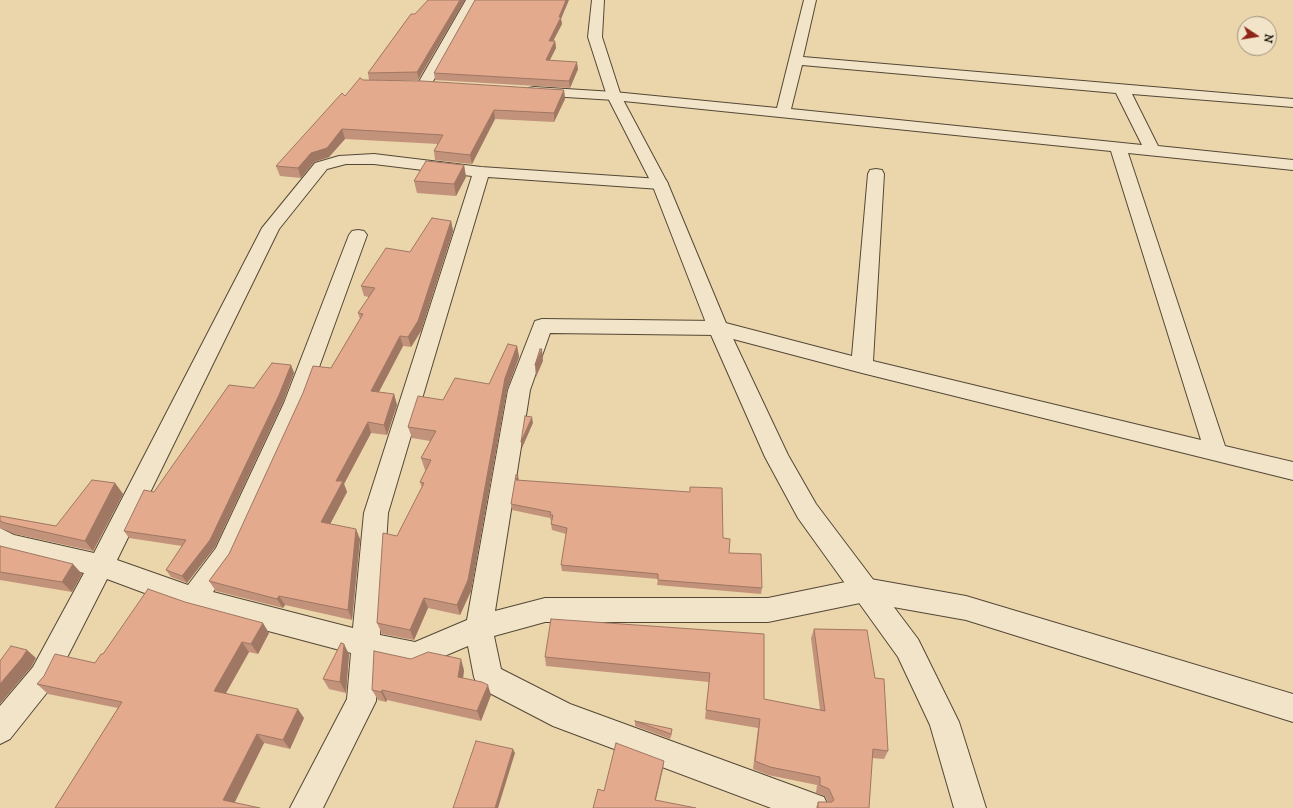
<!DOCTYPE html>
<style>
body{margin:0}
#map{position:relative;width:1293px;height:808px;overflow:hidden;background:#ebd5ab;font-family:"IM FELL DW Pica",serif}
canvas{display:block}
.north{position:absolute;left:1237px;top:16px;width:40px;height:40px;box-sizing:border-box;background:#f2e4c8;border:1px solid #9f937e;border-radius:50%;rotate:102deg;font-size:11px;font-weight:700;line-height:16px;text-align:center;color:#22190f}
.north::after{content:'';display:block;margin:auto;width:14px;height:18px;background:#8f2418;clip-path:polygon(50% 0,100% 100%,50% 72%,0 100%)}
</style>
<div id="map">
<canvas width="1293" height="808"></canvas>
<div class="north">N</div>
</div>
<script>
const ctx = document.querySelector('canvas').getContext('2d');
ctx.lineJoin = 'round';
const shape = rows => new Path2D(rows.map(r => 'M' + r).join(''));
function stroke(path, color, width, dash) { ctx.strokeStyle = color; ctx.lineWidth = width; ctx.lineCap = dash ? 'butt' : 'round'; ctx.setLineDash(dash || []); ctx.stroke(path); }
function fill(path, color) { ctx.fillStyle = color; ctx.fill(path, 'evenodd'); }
const minor = shape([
 [466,0,478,0,431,85,429,88,424,89,419,88,417,85,466,0],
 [804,0,816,0,803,57,1293,99,1293,107,1132,94,1158,146,1293,160,1293,170,1128,153,1225,446,1293,462,1293,480,862,373,718,335,550,333,530,390,495,611,545,598,768,598,865,578,966,596,1293,694,1293,722,966,620,865,602,768,622,545,622,494,636,501,669,570,704,824,797,829,808,771,808,553,726,478,687,474,677,468,646,416,668,378,660,376,701,323,808,290,808,347,699,351,653,193,611,107,579,53,685,10,739,0,744,0,706,33,667,84,573,0,552,0,528,14,535,94,553,262,228,315,163,339,156,374,154,481,167,660,179,666,180,668,184,666,188,660,189,488,177,388,513,380,635,415,642,467,620,508,390,535,321,542,319,718,321,852,356,868,174,870,170,876,169,882,170,884,174,873,361,1201,440,1111,151,614,100,534,95,529,94,527,91,529,88,534,87,614,92,777,108,804,0],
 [802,65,1116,93,1142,145,791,109,802,65],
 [346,164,374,164,472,176,364,513,353,628,213,592,234,563,306,403,367,235,364,231,358,230,352,231,349,235,284,403,216,548,188,585,117,560,279,229,327,169,346,164]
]);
const tertiary = shape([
 [592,0,604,0,602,37,621,96,668,184,728,328,788,455,816,504,918,639,959,722,986,808,954,808,930,725,898,657,798,518,765,457,708,328,652,184,607,96,588,37,592,0]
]);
const wall = shape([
 [411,14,418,80,369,80,368,73],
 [561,19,562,24,553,41,555,41,556,48,550,60,578,69,570,88,435,80,434,73],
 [363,80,564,90,565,99,554,122,495,119,472,164,435,160,434,151,438,144,345,139,329,157,314,162,301,178,280,176,276,166,345,96],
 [464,165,466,177,456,196,417,193,414,181],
 [451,221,453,231,421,331,411,347,403,346,379,392,394,394,397,405,387,435,371,433,344,484,347,492,330,524,360,539,352,620,285,605,283,608,216,591,209,581,229,554,331,368,360,319,358,313,369,297,364,296,361,286,410,252],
 [517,346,519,357,507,390,471,591,460,615,428,608,414,640,382,634,377,623,397,536,422,488,420,482,426,470,425,470,421,458,430,441,412,438,408,427,443,400,489,384],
 [291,365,294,373,283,402,215,547,187,583,171,577,166,570,182,546,129,538,124,531,154,492,254,388],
 [519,480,723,538,729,553,762,588,761,594,657,585,658,579,562,571,561,565,566,534,552,530,551,524,552,521,551,521,550,518,512,510,511,504],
 [115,483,123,494,93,551,15,534,0,528,0,516,56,526],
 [0,546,82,574,72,592,0,580],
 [185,602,269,633,258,654,249,652,226,693,304,718,290,749,264,743,234,802,55,808,118,708,48,694,37,684,95,663,103,654],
 [814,629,888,751,884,759,872,758,869,808,816,808,818,802,828,802,825,796,816,793,817,785,768,775,753,769,758,728,705,719,709,682,546,666,545,657,764,634,764,699,820,710,811,638],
 [349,654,346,693,329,689,323,679],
 [464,670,463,678,491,695,481,721,387,700,386,702,378,700,372,690],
 [635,721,672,734,670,739,635,726]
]);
const shadedWall = shape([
 [460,0,465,0,418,80,417,72],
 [566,0,569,0,561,19,562,24,550,47,549,41],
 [555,41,556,48,546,67,546,60],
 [577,62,578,69,570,88,569,81],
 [564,90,565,99,554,122,554,113],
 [494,110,495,119,472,164,470,155],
 [342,129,345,139,329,157,314,162,301,178,298,168,311,153],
 [464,165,466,177,456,196,454,184],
 [451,221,453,231,421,331,411,347,408,337],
 [400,336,403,346,374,401,371,391],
 [517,346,519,357,507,390,471,591,460,615,457,605,505,378],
 [542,349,543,361,536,377,535,365],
 [291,365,294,373,283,402,215,547,187,583,182,576],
 [394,394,397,405,387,435,384,425],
 [532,417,533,423,522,448,521,442],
 [368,422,371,433,344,484,347,492,326,532,321,522,336,481],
 [518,475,519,481,516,480],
 [115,483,123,494,93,551,85,541],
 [356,529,360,539,352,620,348,610],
 [73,564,82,574,72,592,62,582],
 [279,596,285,605,283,608,277,599],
 [424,598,428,608,414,640,410,630],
 [263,623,269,633,258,654,251,644],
 [242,642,249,652,222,700,214,691],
 [344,644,349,654,346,693,340,682],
 [27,650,36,658,32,666,0,704,0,684],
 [461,659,464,670,462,687,458,677],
 [488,685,491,695,481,721,477,711],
 [382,690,387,700,386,702,381,692],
 [298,709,304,718,290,749,283,740],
 [257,734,264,743,232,808,223,800],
 [513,749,515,753,498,808,495,808],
 [664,761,663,769,654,808,655,800]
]);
const building = shape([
 [428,0,460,0,417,72,368,73,411,14,415,14,428,0],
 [475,0,566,0,559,17,561,17,549,41,555,41,546,60,577,62,569,81,434,73,475,0],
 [360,78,363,80,422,81,564,90,554,113,494,110,470,155,434,151,443,135,342,129,327,148,311,153,298,168,276,166,342,93,345,96,360,78],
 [426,161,464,165,454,184,414,181,426,161],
 [432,218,451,221,418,321,408,337,400,336,371,391,394,394,384,425,368,422,336,481,343,481,321,522,356,529,348,610,279,596,277,599,209,581,229,554,303,393,313,366,331,368,363,314,358,313,375,288,361,286,386,248,410,252,432,218],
 [508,344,517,346,505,378,468,580,457,605,424,598,410,630,377,623,383,533,397,536,424,483,420,482,431,460,421,458,436,431,408,427,418,396,443,400,455,378,489,384,508,344],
 [540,349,542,349,535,365,540,349],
 [272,363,291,365,279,395,210,540,182,576,166,570,186,540,124,531,144,490,154,492,229,385,254,388,272,363],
 [525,416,532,417,521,442,525,416],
 [516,475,518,475,516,480,690,492,690,487,722,488,723,538,730,539,729,553,761,554,762,588,658,580,658,574,561,565,567,528,551,524,553,515,550,515,551,512,511,504,516,475],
 [92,480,115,483,85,541,5,523,0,521,0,516,56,526,92,480],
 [0,546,73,564,62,582,0,572,0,546],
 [148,589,185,602,263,623,251,644,242,642,214,691,298,709,283,740,257,734,223,800,260,808,55,808,122,702,37,684,44,676,55,654,95,663,101,654,103,654,148,589],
 [551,619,764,634,764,699,825,711,814,629,867,630,875,678,884,679,888,751,873,749,869,808,818,808,818,802,832,802,834,800,829,789,820,785,820,777,770,767,755,761,760,719,706,710,710,673,545,657,551,619],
 [341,643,344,644,340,682,323,679,341,643],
 [11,646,27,650,22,658,0,684,0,661,11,646],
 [374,651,411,659,428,652,461,659,458,677,482,682,488,685,477,711,382,690,381,692,372,690,374,651],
 [635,721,672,729,671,734,635,721],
 [476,741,513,749,495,808,453,808,476,741],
 [616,743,664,761,655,800,696,808,593,808,598,789,604,791,616,743]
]);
stroke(minor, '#544836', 2);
stroke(tertiary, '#544836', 2);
fill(minor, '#f2e4c8');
fill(tertiary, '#f2e4c8');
fill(wall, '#c3927a');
fill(shadedWall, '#9f7763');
fill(building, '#e3aa8e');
stroke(building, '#9f7763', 1);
</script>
